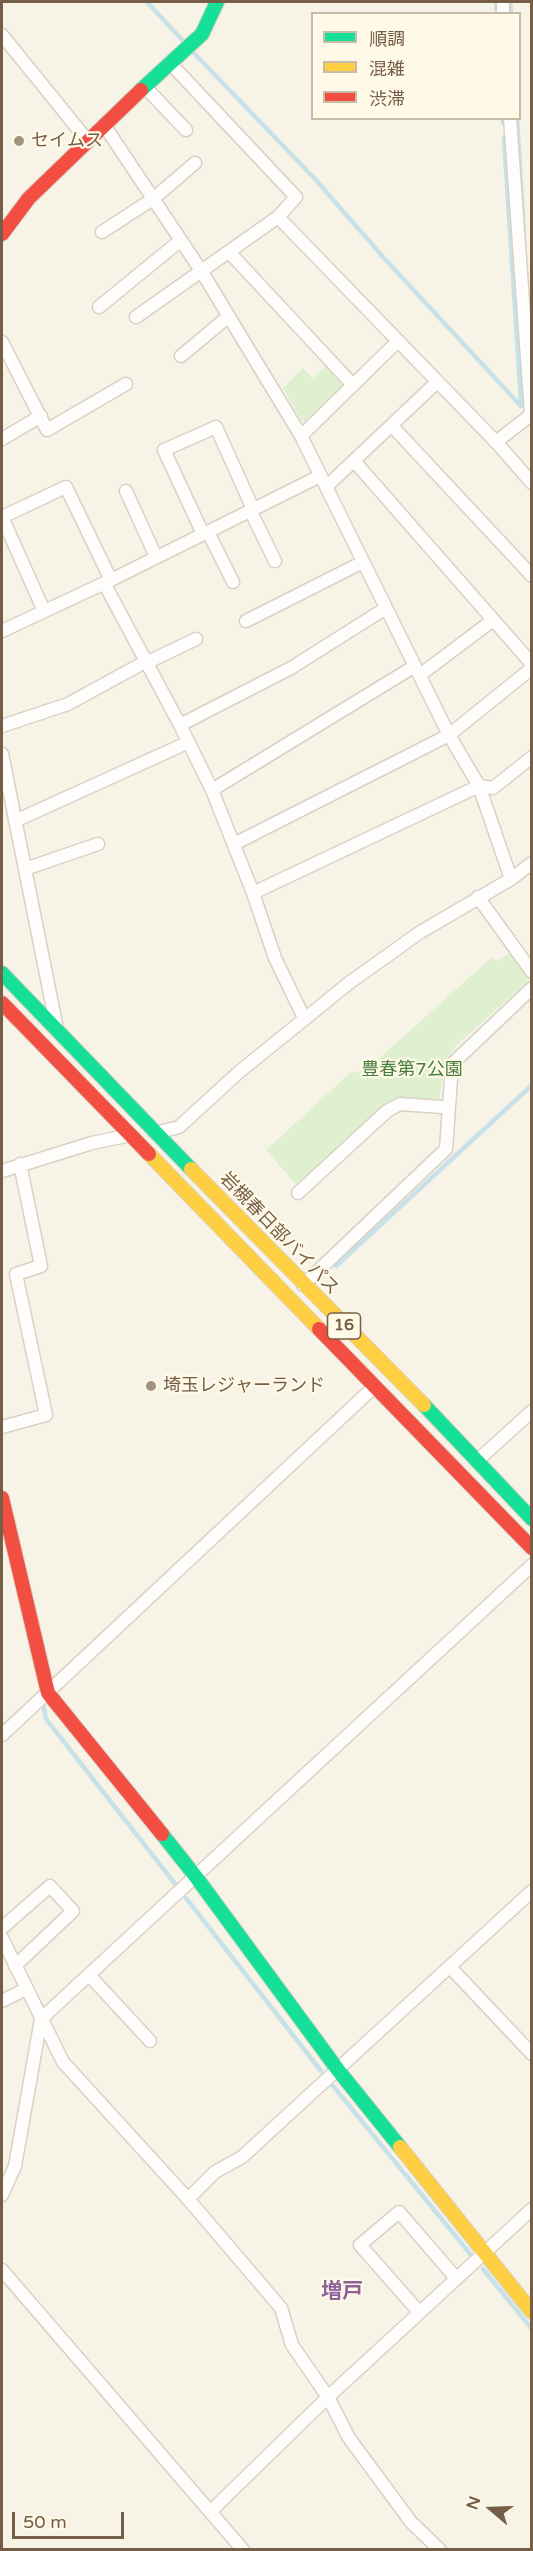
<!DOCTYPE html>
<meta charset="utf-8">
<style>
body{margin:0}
#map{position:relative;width:533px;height:2551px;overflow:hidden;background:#f7f4e7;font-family:"Varela Round","Noto Sans JP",sans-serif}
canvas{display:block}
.frame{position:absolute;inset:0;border:3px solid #765e46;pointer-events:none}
.legend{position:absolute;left:311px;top:12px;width:210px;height:108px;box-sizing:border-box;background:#fff9e8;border:2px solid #c8bba7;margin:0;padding:8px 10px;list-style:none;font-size:18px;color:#765e46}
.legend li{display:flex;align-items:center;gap:12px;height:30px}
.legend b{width:30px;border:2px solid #c8bba7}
.north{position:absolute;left:461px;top:2479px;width:60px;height:60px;-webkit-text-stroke:4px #fff9e8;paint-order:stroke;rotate:289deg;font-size:16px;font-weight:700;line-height:24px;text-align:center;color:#765e46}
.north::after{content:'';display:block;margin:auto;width:21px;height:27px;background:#765e46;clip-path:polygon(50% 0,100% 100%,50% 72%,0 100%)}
.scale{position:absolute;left:12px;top:2512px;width:112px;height:27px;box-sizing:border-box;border:3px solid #765e46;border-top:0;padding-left:8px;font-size:18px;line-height:21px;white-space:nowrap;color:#765e46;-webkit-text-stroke:4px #fff9e8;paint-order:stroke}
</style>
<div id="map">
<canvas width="533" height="2551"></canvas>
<div class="frame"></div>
<ul class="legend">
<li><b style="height:8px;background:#16e098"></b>順調</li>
<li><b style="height:8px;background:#ffcf43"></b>混雑</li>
<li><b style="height:8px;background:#f24e42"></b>渋滞</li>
</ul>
<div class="north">N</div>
<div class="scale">50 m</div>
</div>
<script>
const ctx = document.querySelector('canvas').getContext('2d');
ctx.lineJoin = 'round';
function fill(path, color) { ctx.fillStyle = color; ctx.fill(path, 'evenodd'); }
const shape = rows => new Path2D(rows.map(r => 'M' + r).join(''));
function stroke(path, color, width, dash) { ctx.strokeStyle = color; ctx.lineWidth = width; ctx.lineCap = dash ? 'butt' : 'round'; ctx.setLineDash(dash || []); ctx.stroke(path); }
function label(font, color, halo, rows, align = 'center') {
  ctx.font = font + ' "Varela Round","Noto Sans JP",sans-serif'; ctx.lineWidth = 4.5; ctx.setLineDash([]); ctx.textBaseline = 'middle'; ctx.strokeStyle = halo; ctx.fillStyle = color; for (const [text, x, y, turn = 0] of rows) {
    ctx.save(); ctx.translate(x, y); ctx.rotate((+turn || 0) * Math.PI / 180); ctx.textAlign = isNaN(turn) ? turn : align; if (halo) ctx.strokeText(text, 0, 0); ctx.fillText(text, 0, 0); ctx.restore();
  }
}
const green = shape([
 [327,365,345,385,305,422,301,420,283,388,303,368,313,378],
 [509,953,526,972,527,982,456,1046,445,1060,439,1102,399,1099,303,1184,295,1183,266,1150,350,1073,365,1071,492,957,498,961]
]);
const stream = shape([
 [147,2,186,44],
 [496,2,497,14],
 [510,2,511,14],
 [191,50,315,179,384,258,521,406],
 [503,118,503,123],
 [517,118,524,235],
 [504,138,521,402],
 [336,1266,532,1085],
 [42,1698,46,1719,176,1885],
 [186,1898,321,2071],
 [329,2081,471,2255],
 [483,2269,532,2329]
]);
const street = shape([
 [503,2,503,14],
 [2,35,87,140],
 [145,87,186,130],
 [510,118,531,414],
 [104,125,202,272,301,436,449,735,479,786,511,879],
 [278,217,496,442,532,483],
 [102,232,153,199,195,163],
 [229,252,353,385],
 [99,307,181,240],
 [136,317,278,217,296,197,170,63],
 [2,342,47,430,126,384],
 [181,356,229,316],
 [392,426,532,576],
 [301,436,398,341],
 [2,439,41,416],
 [496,442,532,414],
 [355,462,532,664],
 [326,487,436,383],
 [126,491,156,557],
 [250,510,275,561],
 [208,532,233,582],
 [203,534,164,450,216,427,253,509],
 [104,583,180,725,212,790,253,893,275,958,304,1018],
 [44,611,2,517,66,487,111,580],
 [246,621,363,562],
 [2,631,111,580,320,476],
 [146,663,196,639],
 [420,675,493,620],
 [180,725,291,668,386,608],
 [2,726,68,704,145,662],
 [2,754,56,1024],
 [212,790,415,666],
 [15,821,189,742],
 [234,844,449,735,532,668],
 [25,869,98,844],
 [253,893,479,786,493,788,532,757],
 [478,897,532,972],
 [155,1133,179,1127,239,1072,349,983,419,933,511,879,532,863],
 [2,1171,92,1143,131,1135],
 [298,1193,387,1111,400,1104,442,1107],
 [303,1285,446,1149,452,1064,532,988],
 [2,1427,46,1415,16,1274,41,1266,20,1164],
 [478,1460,532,1411],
 [2,1735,375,1386],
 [2,1928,50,1886,73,1911,15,1966],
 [2,1938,63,2062,188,2199,281,2308,292,2345,328,2397,349,2438,411,2522,440,2550],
 [450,1967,532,2054],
 [89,1975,150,2041],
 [2,2001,26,1989],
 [2,2195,15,2166,41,2019,532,1565],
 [188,2199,215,2172,242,2157,532,1891],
 [2,2270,243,2550],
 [419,2312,360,2245,399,2212,456,2278],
 [211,2511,328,2397,532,2209]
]);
const fast = shape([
 [141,90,202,34,217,2],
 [2,973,191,1169],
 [424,1405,532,1519],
 [162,1834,196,1877,338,2070,400,2147]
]);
const slow = shape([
 [149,1154,319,1329],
 [191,1169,424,1405],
 [400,2147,532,2312]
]);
const jam = shape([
 [2,234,29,198,141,90],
 [2,1003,149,1154],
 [319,1329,532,1548],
 [2,1498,48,1693,162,1834]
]);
const markers = [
 [19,141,6,"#a3927e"],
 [151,1386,6,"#a3927e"]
];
const shields = [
 [344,1326,33]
];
const shieldNames = [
 ["16",344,1326]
];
const poiNames = [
 ["セイムス",31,141],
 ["埼玉レジャーランド",163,1386]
];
const parkNames = [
 ["豊春第7公園",412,1070]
];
const streetNames = [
 ["岩槻春日部バイパス",279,1234,46]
];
const quarterNames = [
 ["増戸",342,2292]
];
fill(green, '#def0d0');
stroke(stream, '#c8e1e8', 4.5);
stroke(street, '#d8d1c5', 15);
stroke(fast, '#d8d0c3', 16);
stroke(slow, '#d8d0c3', 16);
stroke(jam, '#d8d0c3', 16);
stroke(street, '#fefdfb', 12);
stroke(fast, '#16e098', 14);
stroke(slow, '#ffcf43', 14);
stroke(jam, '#f24e42', 14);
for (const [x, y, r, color] of markers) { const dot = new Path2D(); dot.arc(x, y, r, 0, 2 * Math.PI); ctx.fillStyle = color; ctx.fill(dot); stroke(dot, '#fff9e8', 2); }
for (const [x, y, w] of shields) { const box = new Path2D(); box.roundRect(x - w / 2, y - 13, w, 26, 4.5); ctx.fillStyle = '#fff9e8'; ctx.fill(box); stroke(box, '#765e46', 1.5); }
label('bold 16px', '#765e46', null, shieldNames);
label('18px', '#765e46', '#fff9e8', poiNames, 'left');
label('18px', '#477d3d', '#fff9e8', parkNames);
label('18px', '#765e46', '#fff9e8', streetNames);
label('bold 21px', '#8f619a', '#fff9e8', quarterNames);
</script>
